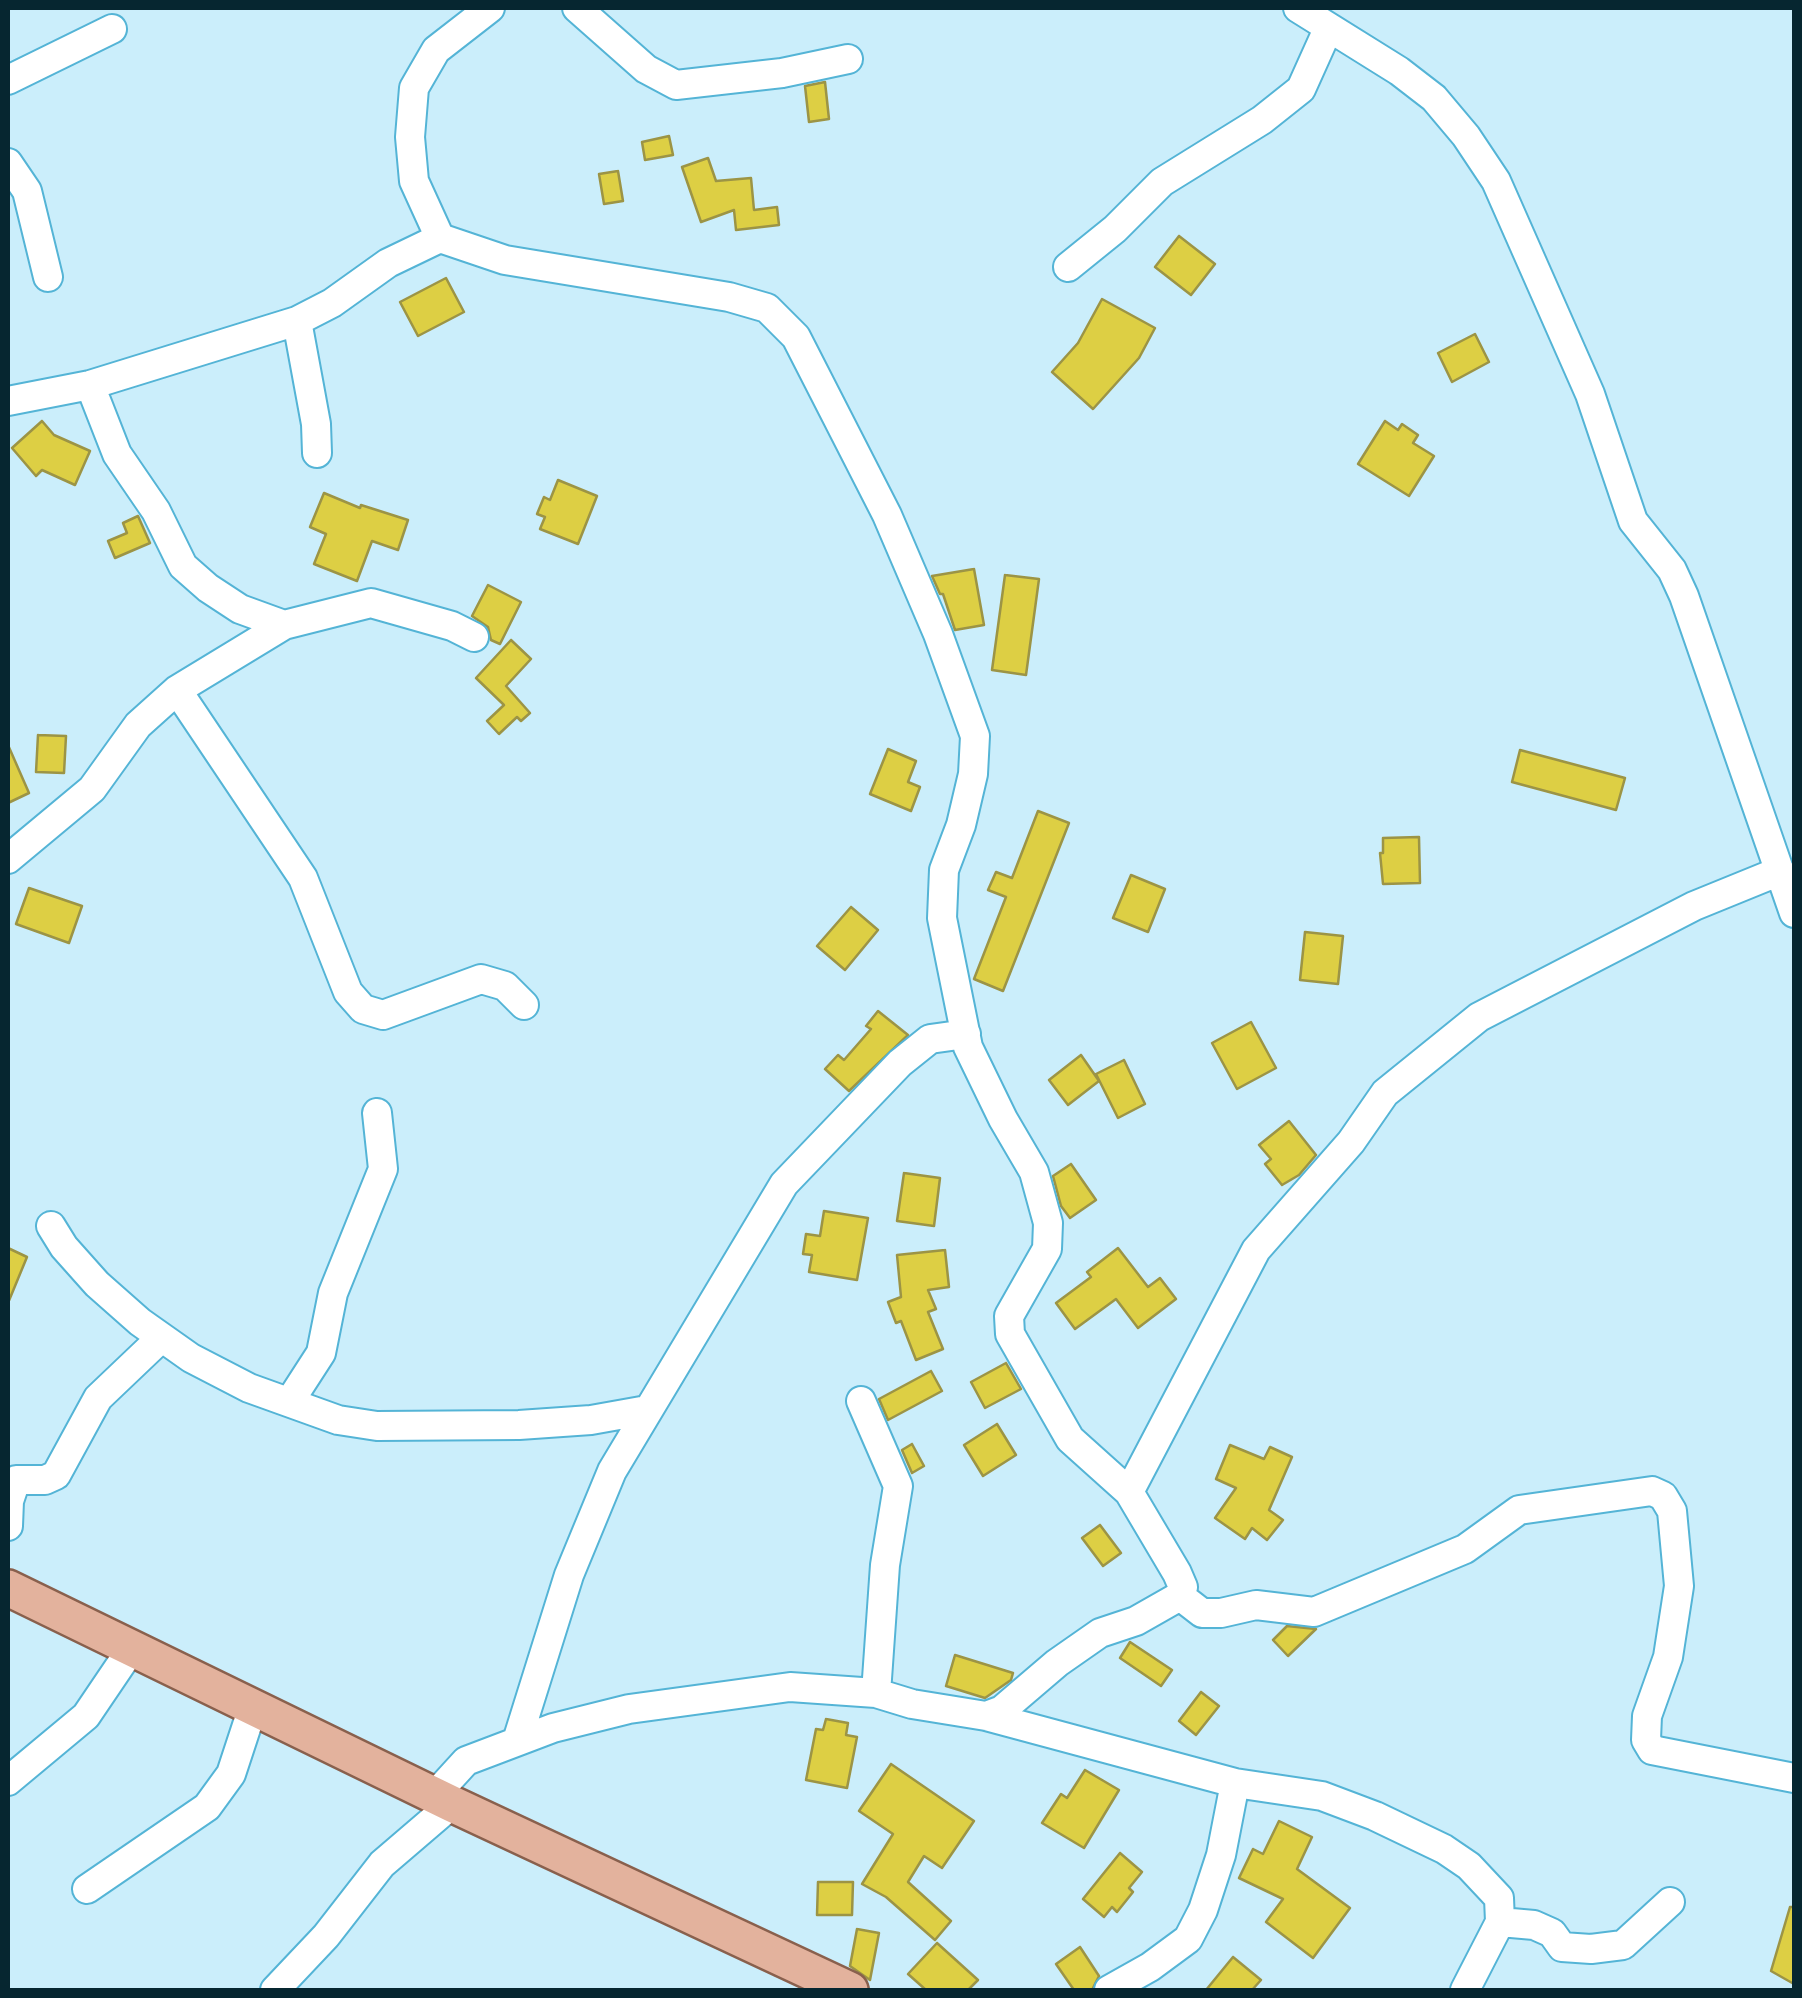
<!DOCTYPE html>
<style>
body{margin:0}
#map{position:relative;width:1802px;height:1998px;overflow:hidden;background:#cbeefb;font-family:"Archivo Narrow",sans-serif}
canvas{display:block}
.frame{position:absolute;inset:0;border:10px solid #062630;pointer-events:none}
</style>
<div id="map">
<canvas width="1802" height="1998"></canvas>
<div class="frame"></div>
</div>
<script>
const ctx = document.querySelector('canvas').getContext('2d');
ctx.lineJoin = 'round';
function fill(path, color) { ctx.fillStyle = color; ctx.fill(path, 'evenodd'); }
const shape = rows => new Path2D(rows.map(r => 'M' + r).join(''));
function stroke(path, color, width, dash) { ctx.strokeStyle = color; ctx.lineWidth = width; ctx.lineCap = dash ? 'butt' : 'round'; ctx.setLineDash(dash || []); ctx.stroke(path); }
const building = shape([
 [825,82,829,119,809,122,805,86,825,82],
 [669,136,673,155,645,160,642,142,669,136],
 [708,158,716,181,751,178,754,210,777,207,779,225,736,230,734,210,701,222,682,167,708,158],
 [618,171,623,201,604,204,599,174,618,171],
 [1179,236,1215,264,1191,295,1155,267,1179,236],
 [446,278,464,312,418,336,400,302,446,278],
 [1102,299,1155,328,1139,358,1093,409,1052,372,1078,343,1102,299],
 [1475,334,1489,362,1452,382,1438,353,1475,334],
 [42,421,54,435,90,451,75,485,42,470,36,476,12,448,42,421],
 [1385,421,1398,430,1402,424,1418,435,1413,443,1434,456,1409,496,1358,464,1385,421],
 [558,480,597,496,578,544,540,529,545,517,537,514,544,497,550,500,558,480],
 [324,493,360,508,361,505,408,520,398,550,372,541,357,581,314,564,326,534,310,527,324,493],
 [138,516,150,543,115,558,108,541,127,533,123,523,138,516],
 [974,569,984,625,955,630,943,594,940,594,932,576,974,569],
 [1005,575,1039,579,1026,675,992,670,1005,575],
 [488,585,521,602,500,644,491,640,488,627,472,616,488,585],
 [511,640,531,659,506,686,530,713,521,721,517,717,499,734,487,721,504,705,476,678,511,640],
 [38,735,66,736,64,773,36,772,38,735],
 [8,745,29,793,8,803,8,745],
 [888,749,916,761,908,782,920,787,911,811,870,794,888,749],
 [1520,750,1625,778,1616,810,1512,782,1520,750],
 [1038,811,1069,823,1003,991,974,979,1006,897,988,890,996,872,1012,878,1038,811],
 [1419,837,1420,883,1383,884,1380,853,1383,853,1383,838,1419,837],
 [1131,875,1165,889,1148,932,1113,918,1131,875],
 [29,888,82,906,69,943,16,924,29,888],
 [851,907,878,930,845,970,817,946,851,907],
 [1305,932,1343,936,1338,984,1300,980,1305,932],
 [878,1011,908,1035,849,1091,825,1069,838,1055,844,1060,871,1029,866,1026,878,1011],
 [1251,1022,1276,1068,1237,1089,1212,1043,1251,1022],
 [1081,1055,1099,1081,1068,1105,1049,1080,1081,1055],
 [1124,1060,1145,1104,1118,1118,1096,1074,1124,1060],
 [1289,1121,1316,1155,1299,1175,1282,1185,1265,1164,1271,1159,1259,1145,1289,1121],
 [1071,1164,1096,1200,1070,1218,1061,1206,1053,1176,1071,1164],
 [904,1173,940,1178,934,1226,897,1221,904,1173],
 [824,1211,868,1218,857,1280,809,1272,812,1255,803,1254,806,1234,820,1236,824,1211],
 [8,1248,27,1257,8,1303,8,1248],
 [1118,1248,1148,1287,1160,1278,1176,1299,1138,1328,1116,1299,1075,1329,1056,1303,1091,1277,1087,1272,1118,1248],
 [945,1250,949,1287,928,1290,936,1309,928,1312,943,1349,916,1360,901,1321,896,1323,888,1302,901,1297,897,1255,945,1250],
 [1006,1363,1021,1389,985,1408,971,1382,1006,1363],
 [931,1371,942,1391,888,1420,879,1399,931,1371],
 [997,1424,1016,1455,983,1476,964,1445,997,1424],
 [912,1444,924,1466,912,1473,902,1450,912,1444],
 [1230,1445,1264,1459,1270,1447,1292,1457,1269,1510,1283,1520,1267,1540,1252,1528,1245,1539,1215,1518,1236,1488,1216,1479,1230,1445],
 [1100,1525,1121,1553,1103,1566,1082,1538,1100,1525],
 [1287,1626,1316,1629,1288,1656,1273,1640,1287,1626],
 [1130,1642,1172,1670,1161,1686,1120,1658,1130,1642],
 [955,1655,1013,1673,1011,1680,985,1698,946,1686,955,1655],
 [1201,1692,1219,1706,1196,1735,1179,1721,1201,1692],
 [826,1719,848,1723,846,1735,857,1737,847,1788,806,1780,816,1729,823,1730,826,1719],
 [891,1764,974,1821,942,1868,924,1856,908,1882,951,1921,935,1940,886,1897,862,1884,893,1834,859,1811,891,1764],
 [1085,1770,1119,1790,1084,1848,1042,1823,1061,1794,1067,1798,1085,1770],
 [1279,1821,1312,1837,1297,1869,1350,1908,1313,1958,1266,1922,1283,1899,1239,1878,1253,1849,1263,1854,1279,1821],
 [1120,1853,1142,1872,1129,1888,1133,1892,1117,1912,1112,1907,1104,1917,1083,1899,1120,1853],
 [818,1882,853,1882,852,1915,817,1915,818,1882],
 [1790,1907,1794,1907,1794,1984,1771,1971,1790,1907],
 [857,1929,879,1933,870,1980,850,1966,857,1929],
 [937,1943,978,1980,968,1990,926,1990,908,1974,937,1943],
 [1080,1947,1099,1976,1092,1990,1074,1990,1056,1964,1080,1947],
 [1233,1957,1261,1980,1252,1990,1206,1990,1233,1957]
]);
const minor = shape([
 [577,8,646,69,676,85,782,73,848,59],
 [1298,8,1399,71,1434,98,1466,136,1496,181,1590,394,1633,521,1672,570,1684,596,1794,913],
 [8,80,112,29],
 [8,163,27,191,48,277],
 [440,238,414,181,410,137,414,88,436,50,490,8],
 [1068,267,1115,229,1162,182,1262,120,1301,89,1328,29],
 [297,321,316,424,317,453],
 [90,385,117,454,156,511,183,566,208,588,240,609,284,625,371,603,452,626,474,637],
 [8,401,90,385,297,321,332,303,388,263,440,238,505,260,729,297,767,308,796,337,887,515,938,634,975,736,973,774,961,825,944,870,942,918,968,1047,1003,1119,1034,1172,1048,1223,1047,1249,1009,1316,1010,1334,1070,1439,1129,1492,1177,1573,1183,1587,1180,1596],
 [177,690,303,878,348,992,363,1009,383,1015,481,979,505,986,524,1005],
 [8,859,92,789,138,725,177,690,284,625],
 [51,1226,64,1247,97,1284,140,1322,191,1358,249,1388,338,1420,377,1426,519,1425,591,1420,647,1410],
 [290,1401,321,1353,333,1293,383,1169,377,1113],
 [861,1401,898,1486,885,1565,876,1693],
 [1129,1492,1256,1250,1351,1142,1385,1093,1479,1017,1694,906,1780,871],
 [8,1526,9,1501,16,1480,45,1480,56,1475,98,1398,161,1338],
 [1180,1596,1202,1613,1221,1613,1256,1605,1314,1612,1465,1549,1519,1510,1652,1491,1663,1496,1672,1511,1679,1586,1668,1657,1647,1716,1646,1740,1652,1750,1794,1778],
 [986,1716,1002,1710,1057,1663,1100,1633,1136,1621,1180,1596],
 [517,1741,569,1575,612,1471,784,1184,900,1063,930,1039,966,1034],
 [8,1781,86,1716,132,1648],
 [434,1796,466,1761,553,1728,629,1709,790,1687,876,1693,912,1704,986,1716,1235,1783,1322,1796,1375,1816,1444,1849,1469,1866,1499,1898,1500,1922,1465,1990],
 [87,1889,207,1807,231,1774,253,1707],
 [1500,1922,1534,1925,1552,1933,1562,1947,1591,1949,1623,1945,1670,1902],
 [275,1990,326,1936,382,1864,452,1804],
 [1109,1990,1150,1967,1188,1939,1203,1910,1221,1855,1235,1783]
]);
const major = shape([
 [8,1588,452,1804,850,1990]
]);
fill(building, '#ddcf44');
stroke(building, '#9c9445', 2.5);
stroke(minor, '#54b4d6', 32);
stroke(major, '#89604d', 40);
stroke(minor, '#fff', 28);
stroke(major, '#e3b29d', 35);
</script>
